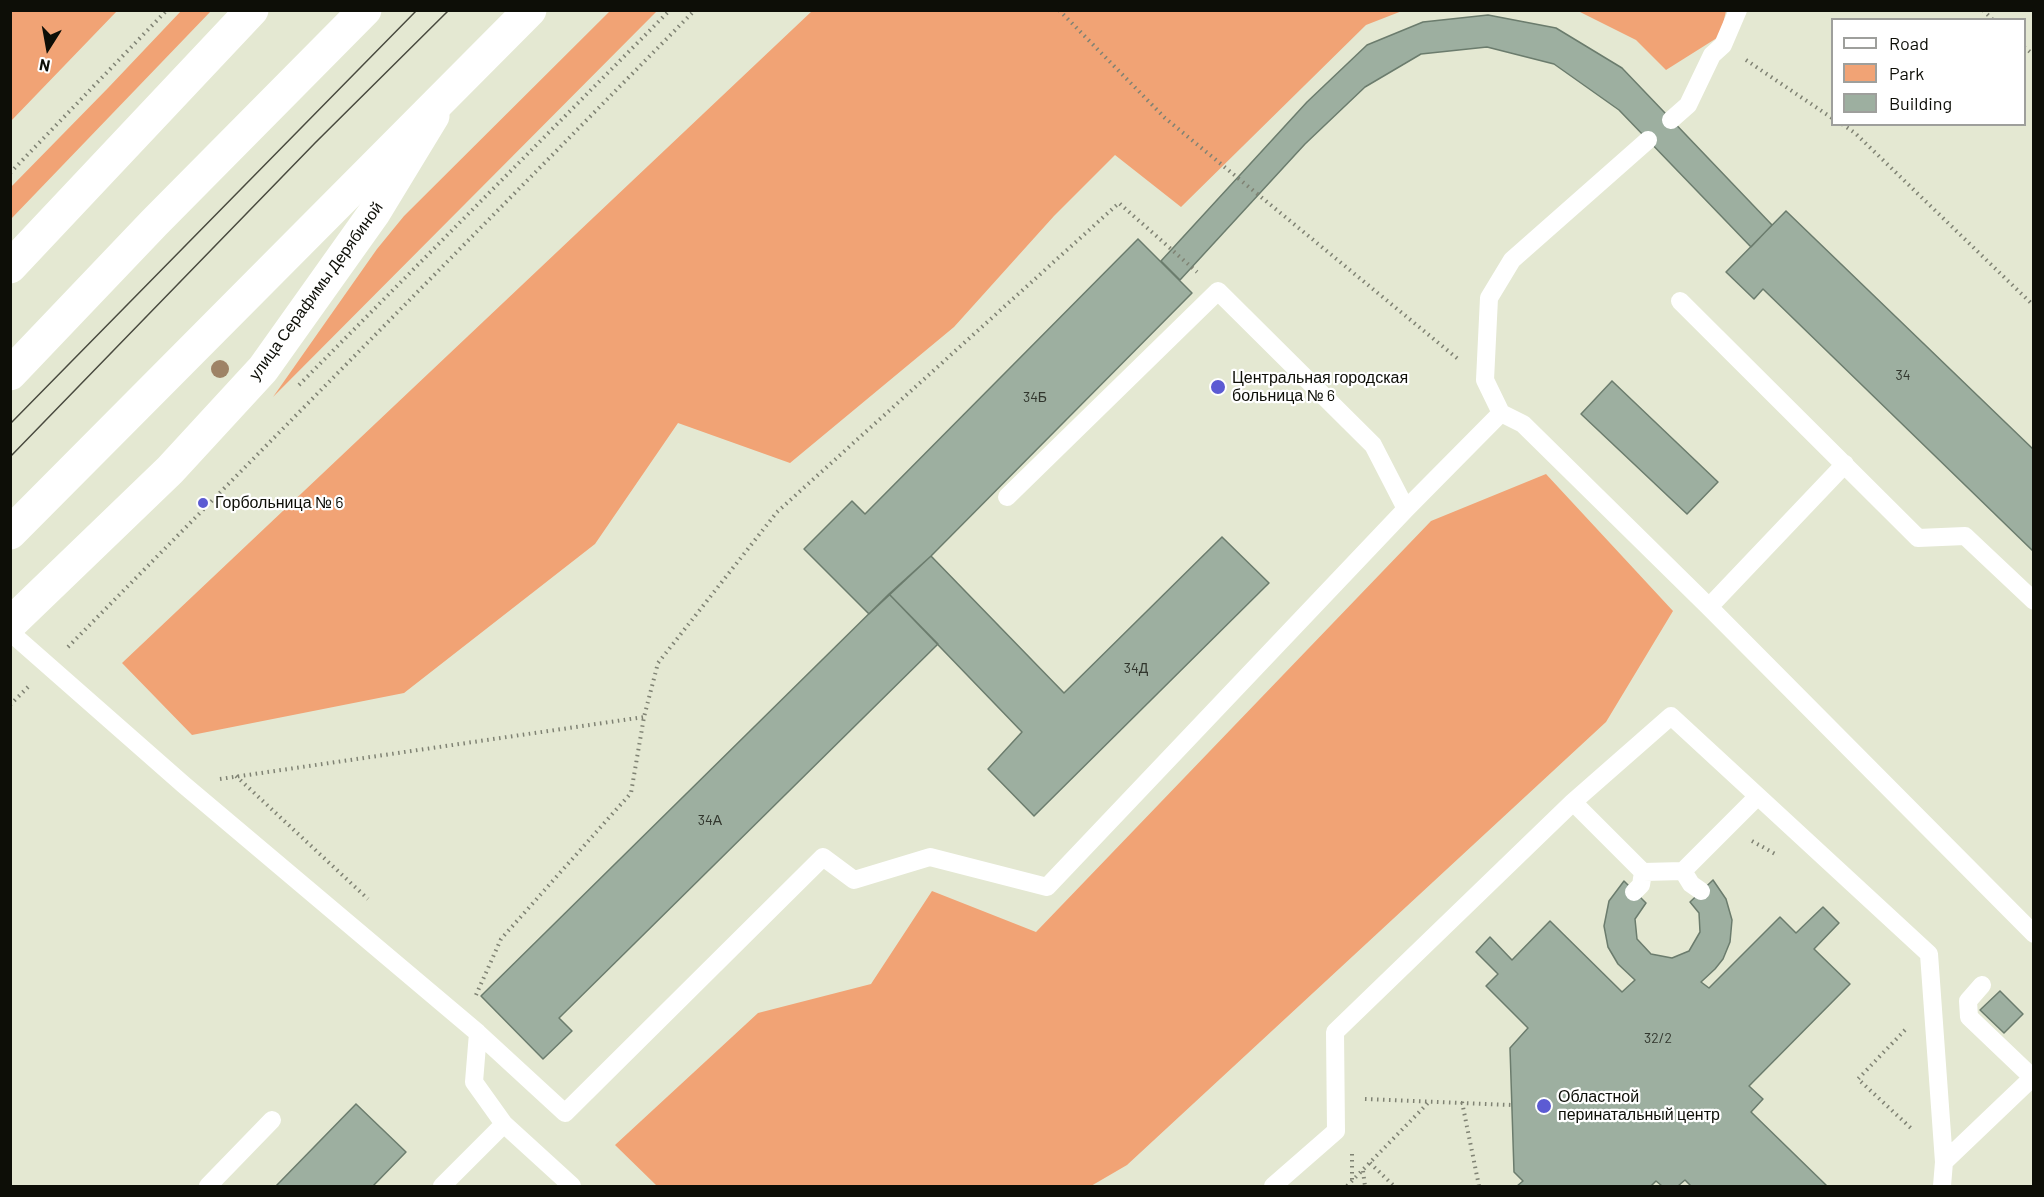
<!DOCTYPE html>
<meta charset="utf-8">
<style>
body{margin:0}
#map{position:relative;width:2044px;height:1197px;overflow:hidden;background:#e4e8d2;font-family:Barlow,sans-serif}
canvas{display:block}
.frame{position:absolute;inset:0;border:12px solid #0d0e07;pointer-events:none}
.legend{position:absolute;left:1831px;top:18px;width:195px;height:108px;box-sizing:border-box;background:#fff;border:2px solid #9e9f9c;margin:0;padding:8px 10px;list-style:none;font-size:18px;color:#0d0e07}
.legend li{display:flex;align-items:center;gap:12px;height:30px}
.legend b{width:30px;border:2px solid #9e9f9c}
.north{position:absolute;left:18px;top:18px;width:60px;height:60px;-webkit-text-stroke:4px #fff;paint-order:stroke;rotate:191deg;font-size:16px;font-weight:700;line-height:24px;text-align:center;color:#0d0e07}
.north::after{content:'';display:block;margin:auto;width:21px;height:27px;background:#0d0e07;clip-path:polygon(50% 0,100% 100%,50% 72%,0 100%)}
</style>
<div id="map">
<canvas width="2044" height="1197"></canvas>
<div class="frame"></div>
<ul class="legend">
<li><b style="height:8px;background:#fff"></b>Road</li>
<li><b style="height:16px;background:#f1a375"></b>Park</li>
<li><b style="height:16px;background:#9dafa0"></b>Building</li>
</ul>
<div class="north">N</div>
</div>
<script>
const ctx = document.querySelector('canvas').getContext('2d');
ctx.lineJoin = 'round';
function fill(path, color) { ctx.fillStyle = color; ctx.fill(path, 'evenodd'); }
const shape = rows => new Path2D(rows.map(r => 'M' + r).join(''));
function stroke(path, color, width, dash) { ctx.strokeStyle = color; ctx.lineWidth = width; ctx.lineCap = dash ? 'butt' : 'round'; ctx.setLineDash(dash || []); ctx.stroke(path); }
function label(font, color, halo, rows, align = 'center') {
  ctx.font = font + ' Barlow,sans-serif'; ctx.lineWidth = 4.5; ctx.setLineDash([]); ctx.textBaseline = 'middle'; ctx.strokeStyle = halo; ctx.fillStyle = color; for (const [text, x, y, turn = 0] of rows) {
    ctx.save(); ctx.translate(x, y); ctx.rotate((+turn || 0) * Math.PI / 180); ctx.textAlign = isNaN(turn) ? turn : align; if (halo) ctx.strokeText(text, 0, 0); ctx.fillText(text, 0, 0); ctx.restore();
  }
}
const green = shape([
 [11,10,117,11,11,121,10,11],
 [611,10,657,11,273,397,377,249,404,216],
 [181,11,211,11,11,219,11,187,108,88],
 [812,11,1402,11,1366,25,1181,207,1115,155,1054,216,954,327,790,463,678,423,595,544,404,693,192,735,122,663],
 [1578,11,1726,11,1720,36,1666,70,1636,40],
 [1546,474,1673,611,1606,722,1127,1165,1091,1186,657,1186,615,1145,758,1013,871,984,932,891,1036,932,1431,521]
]);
const building = shape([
 [1488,15,1556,28,1622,68,1772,225,1751,247,1619,110,1554,64,1487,47,1421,54,1365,87,1305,144,1180,280,1161,261,1307,102,1367,45,1423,22,1488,15],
 [1786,211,2034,450,2034,552,1763,289,1754,299,1726,272,1786,211],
 [1138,239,1192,293,931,556,869,614,804,549,852,501,865,514,1138,239],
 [1612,381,1718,482,1687,514,1581,414,1612,381],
 [1222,537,1269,583,1034,816,988,769,1022,732,889,594,931,556,1064,693,1222,537],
 [889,594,938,644,559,1018,572,1031,543,1059,481,996,889,594],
 [1713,880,1726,899,1732,920,1730,942,1723,959,1715,969,1701,982,1709,988,1780,917,1796,933,1823,907,1839,923,1814,949,1850,984,1749,1086,1763,1099,1751,1112,1827,1186,1691,1186,1685,1180,1678,1186,1662,1186,1656,1181,1651,1186,1517,1186,1523,1181,1514,1172,1510,1048,1528,1028,1486,986,1498,974,1476,952,1490,937,1512,960,1550,921,1622,992,1635,980,1618,964,1608,947,1604,926,1609,901,1624,881,1646,903,1635,919,1637,939,1651,954,1672,958,1689,951,1700,932,1699,913,1690,902,1713,880],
 [2000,991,2023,1014,2004,1033,1980,1010,2000,991],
 [356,1104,406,1152,373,1186,276,1186,356,1104]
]);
const path = shape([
 [1059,10,1165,118,1458,359],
 [1983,10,1993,20],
 [2024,47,2034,55],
 [1746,60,1832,118],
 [1842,124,1855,133,2034,306],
 [10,173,167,10],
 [299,385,670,10],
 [68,647,695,10],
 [10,705,29,686],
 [236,776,368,899],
 [220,779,644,717],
 [1752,841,1777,855],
 [476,995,501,939,631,793,644,717,658,663,777,512,1119,203,1197,272],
 [1905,1030,1858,1079,1913,1130],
 [1365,1099,1512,1105],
 [1462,1102,1479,1186],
 [1352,1154,1352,1180],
 [1370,1163,1394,1186],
 [1363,1171,1365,1186],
 [1347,1186,1429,1102]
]);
const service = shape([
 [1671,120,1688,105,1712,55,1723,45,1738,10],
 [1680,301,1918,538,1965,536,2034,601],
 [1501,413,1485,380,1489,298,1512,260,1648,140],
 [1007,497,1218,291,1373,445,1406,509],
 [1709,607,1845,464],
 [10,632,184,785,478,1033,565,1113,823,857,854,880,930,857,1047,887,1406,509,1501,413,1523,424,1709,607,2034,934],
 [1573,802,1643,872,1683,871,1757,797],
 [1683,871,1691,884,1701,891],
 [1634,892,1641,885,1643,872],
 [1982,985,1968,1001,1969,1017,2034,1079],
 [478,1033,474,1082,504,1124,572,1186],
 [1944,1162,2032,1078],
 [208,1186,272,1120],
 [442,1186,504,1124],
 [1273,1186,1336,1131,1335,1032,1573,802,1671,716,1929,954,1944,1162,1942,1186]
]);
const minor = shape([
 [10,267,252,10],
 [10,624,170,470,263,369,374,213,433,116]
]);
const primary = shape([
 [10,374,154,223,365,10],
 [10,533,530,10]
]);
const tram = shape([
 [10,424,417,10],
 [10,457,315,143,449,10]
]);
const trees = [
 [220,369]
];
const markers = [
 [1218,387,8,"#5c5bd3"],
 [203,503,6,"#5c5bd3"],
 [1544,1106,8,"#5c5bd3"]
];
const numberNames = [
 ["34",1903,375],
 ["34Б",1035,397],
 ["34Д",1136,668],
 ["34А",710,820],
 ["32/2",1658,1038]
];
const streetNames = [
 ["улица Серафимы Дерябиной",316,291,-54]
];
const poiNames = [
 ["Центральная городская",1232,378],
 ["больница № 6",1232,396],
 ["Горбольница № 6",215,503],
 ["Областной",1558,1097],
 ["перинатальный центр",1558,1115]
];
fill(green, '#f1a375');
fill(building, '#9dafa0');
stroke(building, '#6b7c6d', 1.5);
stroke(path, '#7f8273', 4, [1.5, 4.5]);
stroke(service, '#fff', 18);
stroke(minor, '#fff', 33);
stroke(primary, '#fff', 33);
stroke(tram, '#494a3f', 1.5);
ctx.fillStyle = '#9e8366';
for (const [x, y] of trees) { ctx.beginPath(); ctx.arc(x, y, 9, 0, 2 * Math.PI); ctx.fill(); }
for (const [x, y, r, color] of markers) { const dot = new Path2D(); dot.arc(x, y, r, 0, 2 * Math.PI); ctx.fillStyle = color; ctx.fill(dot); stroke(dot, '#fff', 2); }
label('14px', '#31362d', null, numberNames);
label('16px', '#0d0e07', '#fff', streetNames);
label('16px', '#0d0e07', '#fff', poiNames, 'left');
</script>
